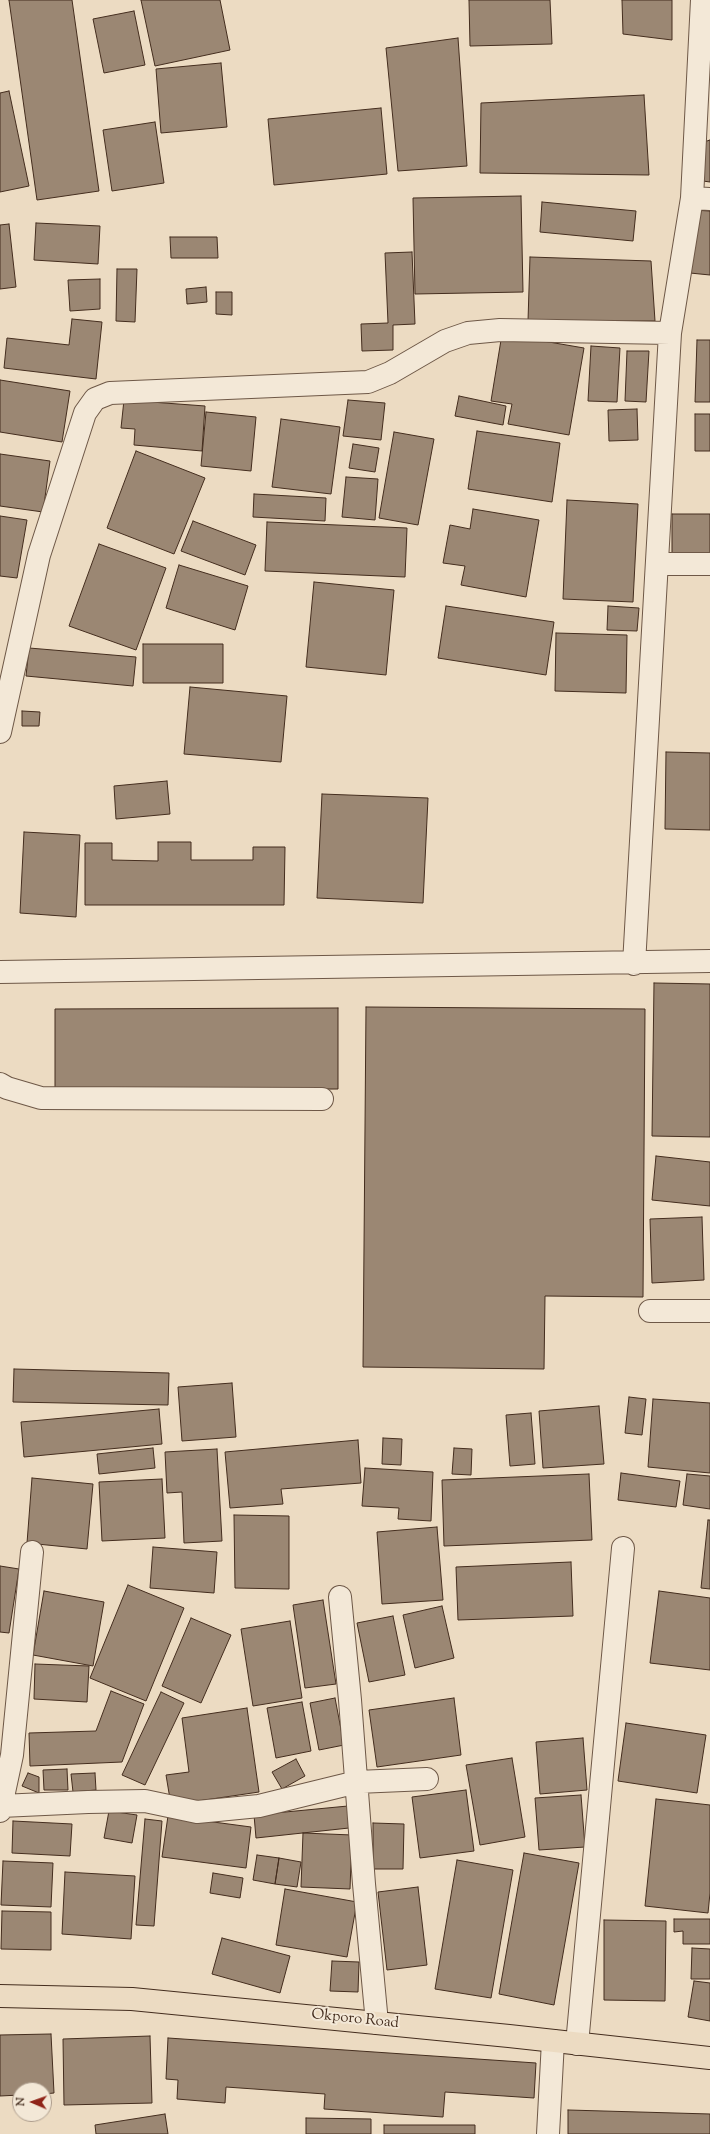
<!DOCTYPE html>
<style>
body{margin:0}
#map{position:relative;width:710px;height:2134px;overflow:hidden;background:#ecdbc2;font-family:"Sorts Mill Goudy",serif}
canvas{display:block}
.north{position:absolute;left:12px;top:2082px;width:40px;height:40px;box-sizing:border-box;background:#f3e8d7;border:1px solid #ad9d8d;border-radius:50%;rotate:272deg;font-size:11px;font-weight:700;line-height:16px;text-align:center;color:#442d1e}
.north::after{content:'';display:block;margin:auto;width:14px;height:18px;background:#8f2418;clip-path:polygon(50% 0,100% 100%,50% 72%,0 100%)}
</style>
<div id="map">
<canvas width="710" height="2134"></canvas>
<div class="north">N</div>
</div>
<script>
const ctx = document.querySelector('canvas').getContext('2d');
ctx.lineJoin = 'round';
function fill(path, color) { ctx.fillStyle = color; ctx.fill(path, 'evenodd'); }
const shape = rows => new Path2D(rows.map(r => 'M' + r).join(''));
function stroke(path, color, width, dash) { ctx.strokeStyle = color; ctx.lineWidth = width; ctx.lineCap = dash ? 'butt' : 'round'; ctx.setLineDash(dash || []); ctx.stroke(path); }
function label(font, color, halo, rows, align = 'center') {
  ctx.font = font + ' "Sorts Mill Goudy",serif'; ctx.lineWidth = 4; ctx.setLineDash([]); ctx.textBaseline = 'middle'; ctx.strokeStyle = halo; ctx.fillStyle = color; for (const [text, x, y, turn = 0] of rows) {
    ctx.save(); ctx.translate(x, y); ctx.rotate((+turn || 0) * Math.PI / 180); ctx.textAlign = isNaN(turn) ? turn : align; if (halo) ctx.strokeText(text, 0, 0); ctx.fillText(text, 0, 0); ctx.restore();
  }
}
const building = shape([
 [9,0,72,0,99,191,37,200,9,0],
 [141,0,220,0,230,50,155,66,141,0],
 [469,0,550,0,552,44,470,46,469,0],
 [622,0,672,0,672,40,623,34,622,0],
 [134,11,145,65,104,73,93,19,134,11],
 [458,38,467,166,398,171,386,48,458,38],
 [221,63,227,127,161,133,156,69,221,63],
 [9,91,29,186,0,192,0,93,9,91],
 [644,95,649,175,480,173,481,103,644,95],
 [381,108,387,174,274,185,268,119,381,108],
 [155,122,164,183,112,191,103,130,155,122],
 [710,140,710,182,703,181,698,144,710,140],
 [521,196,523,292,415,294,413,198,521,196],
 [542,202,636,211,633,241,540,232,542,202],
 [693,210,710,211,710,275,690,273,693,210],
 [36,223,100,226,98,264,34,260,36,223],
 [9,224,16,287,0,289,0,225,9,224],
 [170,237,217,237,218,258,171,258,170,237],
 [412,252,415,324,393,325,393,350,362,351,361,324,388,323,385,253,412,252],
 [530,257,651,261,655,321,528,321,530,257],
 [117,269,137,269,135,322,116,321,117,269],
 [100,279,100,309,70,311,68,280,100,279],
 [206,287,207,302,187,304,186,289,206,287],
 [216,292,232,292,232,315,216,314,216,292],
 [72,319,102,322,96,379,4,368,7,338,69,345,72,319],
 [502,334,584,348,569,435,508,424,512,404,491,401,502,334],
 [697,340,710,340,710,402,695,402,697,340],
 [591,346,620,348,617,402,588,401,591,346],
 [627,351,649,351,646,402,625,401,627,351],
 [0,380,70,391,62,442,0,432,0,380],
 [459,396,506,406,503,425,455,416,459,396],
 [124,400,205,406,202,451,134,445,135,429,121,428,124,400],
 [348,400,385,403,381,440,343,436,348,400],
 [637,409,638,440,609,441,608,410,637,409],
 [206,412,256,417,251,471,201,466,206,412],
 [695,414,710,414,710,451,695,451,695,414],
 [281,419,340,427,331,494,272,487,281,419],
 [477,431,560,443,552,502,468,489,477,431],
 [394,432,434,439,418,525,379,518,394,432],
 [353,444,379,448,375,472,349,468,353,444],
 [136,451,205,478,174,554,107,528,136,451],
 [0,454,50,461,43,512,0,506,0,454],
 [346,477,378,479,375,520,342,517,346,477],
 [254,494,326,498,325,521,253,517,254,494],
 [567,500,638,504,633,602,563,599,567,500],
 [473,509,539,520,526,597,461,585,465,566,443,563,450,525,470,529,473,509],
 [672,514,710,514,710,554,672,554,672,514],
 [0,516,27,520,17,578,0,576,0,516],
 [193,521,256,545,245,575,181,551,193,521],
 [267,522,407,528,405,577,265,571,267,522],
 [99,544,166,568,136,650,69,626,99,544],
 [179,565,248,586,235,630,166,608,179,565],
 [314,582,394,590,386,675,306,667,314,582],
 [446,606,554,622,546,675,438,658,446,606],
 [608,606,639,608,637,631,607,630,608,606],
 [556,633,627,635,626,693,555,691,556,633],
 [143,644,223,644,223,683,143,683,143,644],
 [29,648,136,657,133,686,26,676,29,648],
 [190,687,287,696,281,762,184,754,190,687],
 [22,711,40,712,39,726,22,726,22,711],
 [666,752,710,753,710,830,665,829,666,752],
 [167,781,170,814,116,819,114,786,167,781],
 [322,794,428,798,423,903,317,898,322,794],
 [24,832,80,835,76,917,20,913,24,832],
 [158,842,191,842,191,860,253,860,253,847,285,847,284,905,85,905,85,843,112,843,112,860,158,861,158,842],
 [654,983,710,984,710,1137,652,1136,654,983],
 [366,1007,645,1009,643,1297,545,1296,544,1369,363,1367,366,1007],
 [338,1008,338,1089,55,1090,55,1009,338,1008],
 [656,1156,710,1162,710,1206,652,1200,656,1156],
 [702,1217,704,1280,652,1283,650,1219,702,1217],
 [14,1369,169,1373,168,1405,13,1402,14,1369],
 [232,1383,236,1437,182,1441,178,1387,232,1383],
 [629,1397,646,1399,642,1435,625,1433,629,1397],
 [653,1399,710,1403,710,1473,648,1467,653,1399],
 [599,1406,604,1464,543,1468,539,1411,599,1406],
 [159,1409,162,1444,24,1457,21,1422,159,1409],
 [531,1413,535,1464,510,1466,506,1415,531,1413],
 [383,1438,402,1439,401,1465,382,1464,383,1438],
 [358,1440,361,1483,281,1489,283,1504,230,1508,225,1452,358,1440],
 [153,1448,155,1468,99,1474,97,1454,153,1448],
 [454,1448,472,1449,471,1475,452,1474,454,1448],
 [217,1449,222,1541,184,1543,182,1492,167,1493,165,1452,217,1449],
 [365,1468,433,1472,431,1521,398,1519,399,1508,362,1506,365,1468],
 [621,1473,680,1481,676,1507,618,1500,621,1473],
 [589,1474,592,1540,444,1546,442,1480,589,1474],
 [687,1474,710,1476,710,1509,683,1505,687,1474],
 [32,1478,93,1484,87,1549,27,1543,32,1478],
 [162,1479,165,1538,102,1541,99,1482,162,1479],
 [234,1515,289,1516,289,1589,235,1588,234,1515],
 [708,1520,710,1520,710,1589,701,1588,708,1520],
 [437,1527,443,1600,382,1604,377,1532,437,1527],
 [153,1547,217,1552,214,1593,150,1588,153,1547],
 [571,1562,573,1616,458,1620,456,1567,571,1562],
 [0,1566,19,1569,9,1633,0,1632,0,1566],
 [128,1585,184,1608,146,1701,90,1678,128,1585],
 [44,1591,104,1602,93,1666,33,1655,44,1591],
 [659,1591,710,1598,710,1670,650,1663,659,1591],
 [323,1600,336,1684,305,1688,293,1605,323,1600],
 [442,1606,454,1658,415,1668,403,1615,442,1606],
 [393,1616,405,1675,369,1682,357,1623,393,1616],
 [191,1618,231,1635,201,1703,162,1686,191,1618],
 [290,1621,302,1698,253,1706,241,1629,290,1621],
 [35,1664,89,1666,87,1702,34,1699,35,1664],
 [111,1691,144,1704,122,1762,30,1766,29,1733,96,1731,111,1691],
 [161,1692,184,1703,145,1785,122,1775,161,1692],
 [335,1698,344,1745,319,1750,310,1703,335,1698],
 [454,1698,461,1755,377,1767,369,1710,454,1698],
 [302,1702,311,1751,276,1758,267,1708,302,1702],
 [247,1708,259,1792,171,1805,166,1775,189,1772,182,1718,247,1708],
 [626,1723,706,1735,697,1793,618,1781,626,1723],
 [583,1738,587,1790,540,1794,536,1742,583,1738],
 [512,1758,525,1837,480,1845,466,1765,512,1758],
 [296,1759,305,1776,282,1789,272,1772,296,1759],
 [67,1769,68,1790,44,1790,43,1770,67,1769],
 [28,1773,39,1777,39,1793,22,1786,28,1773],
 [95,1773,96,1790,73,1792,71,1774,95,1773],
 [466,1790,474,1851,420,1858,412,1797,466,1790],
 [581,1795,585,1847,539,1850,535,1798,581,1795],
 [656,1799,710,1805,710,1893,708,1913,645,1906,656,1799],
 [348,1806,349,1828,256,1838,254,1815,348,1806],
 [109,1811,137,1815,132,1843,104,1838,109,1811],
 [168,1816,251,1827,246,1868,162,1857,168,1816],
 [145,1819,162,1821,154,1926,136,1925,145,1819],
 [13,1821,72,1824,70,1856,12,1853,13,1821],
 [373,1823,404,1824,403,1869,373,1869,373,1823],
 [303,1833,352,1835,350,1889,301,1887,303,1833],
 [524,1853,579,1863,554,2005,499,1994,524,1853],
 [257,1855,279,1858,275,1884,253,1880,257,1855],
 [279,1858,301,1862,297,1887,275,1884,279,1858],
 [457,1860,513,1870,491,1998,435,1989,457,1860],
 [3,1861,53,1863,51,1907,1,1905,3,1861],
 [65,1872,135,1876,131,1939,62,1934,65,1872],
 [213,1873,243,1878,240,1898,210,1893,213,1873],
 [418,1887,427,1965,387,1970,378,1892,418,1887],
 [285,1889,357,1902,347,1957,276,1945,285,1889],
 [2,1911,51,1912,51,1950,1,1949,2,1911],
 [674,1919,710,1919,710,1944,683,1944,683,1931,674,1932,674,1919],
 [604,1920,666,1921,665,2001,604,2000,604,1920],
 [222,1938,290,1956,280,1993,212,1974,222,1938],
 [692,1948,710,1949,710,1979,691,1979,692,1948],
 [332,1961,359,1962,358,1992,330,1991,332,1961],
 [694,1981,710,1983,710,2021,688,2017,694,1981],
 [51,2034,54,2093,44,2094,44,2090,20,2090,20,2095,0,2096,0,2035,51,2034],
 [150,2036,152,2103,64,2105,63,2039,150,2036],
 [168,2038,536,2063,534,2098,445,2092,443,2117,324,2109,325,2094,226,2087,225,2103,177,2099,178,2080,166,2079,168,2038],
 [568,2110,710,2114,710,2134,568,2134,568,2110],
 [165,2114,168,2134,96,2134,95,2125,165,2114],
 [306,2118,371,2119,371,2134,306,2134,306,2118],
 [384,2125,475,2125,475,2134,384,2134,384,2125]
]);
const minor = shape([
 [692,198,710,199],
 [657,564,710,564],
 [0,732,39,555,85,413,95,399,110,393,368,382,390,373,445,341,468,333,500,330,670,333],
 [634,964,670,333,692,198,702,0],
 [0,972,710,961],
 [0,1084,7,1088,41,1098,322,1099],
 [650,1311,710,1311],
 [340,1597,350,1700,364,1884,377,2023],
 [1,1806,88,1802,145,1801,197,1812,259,1806,357,1782,427,1779],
 [0,1811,12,1755,32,1552],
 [577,2044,623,1548],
 [548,2134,553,2041]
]);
const major = shape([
 [0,1996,132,1999,509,2036,710,2058]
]);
const streetNames = [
 ["Okporo Road",355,2020,6]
];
fill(building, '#9b8773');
stroke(building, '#442d1e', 1);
stroke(minor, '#6e5847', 24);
stroke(major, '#442d1e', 24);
stroke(minor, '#f3e8d7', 22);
stroke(major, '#ecdbc2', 22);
label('15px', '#442d1e', '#f3e8d7', streetNames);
</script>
